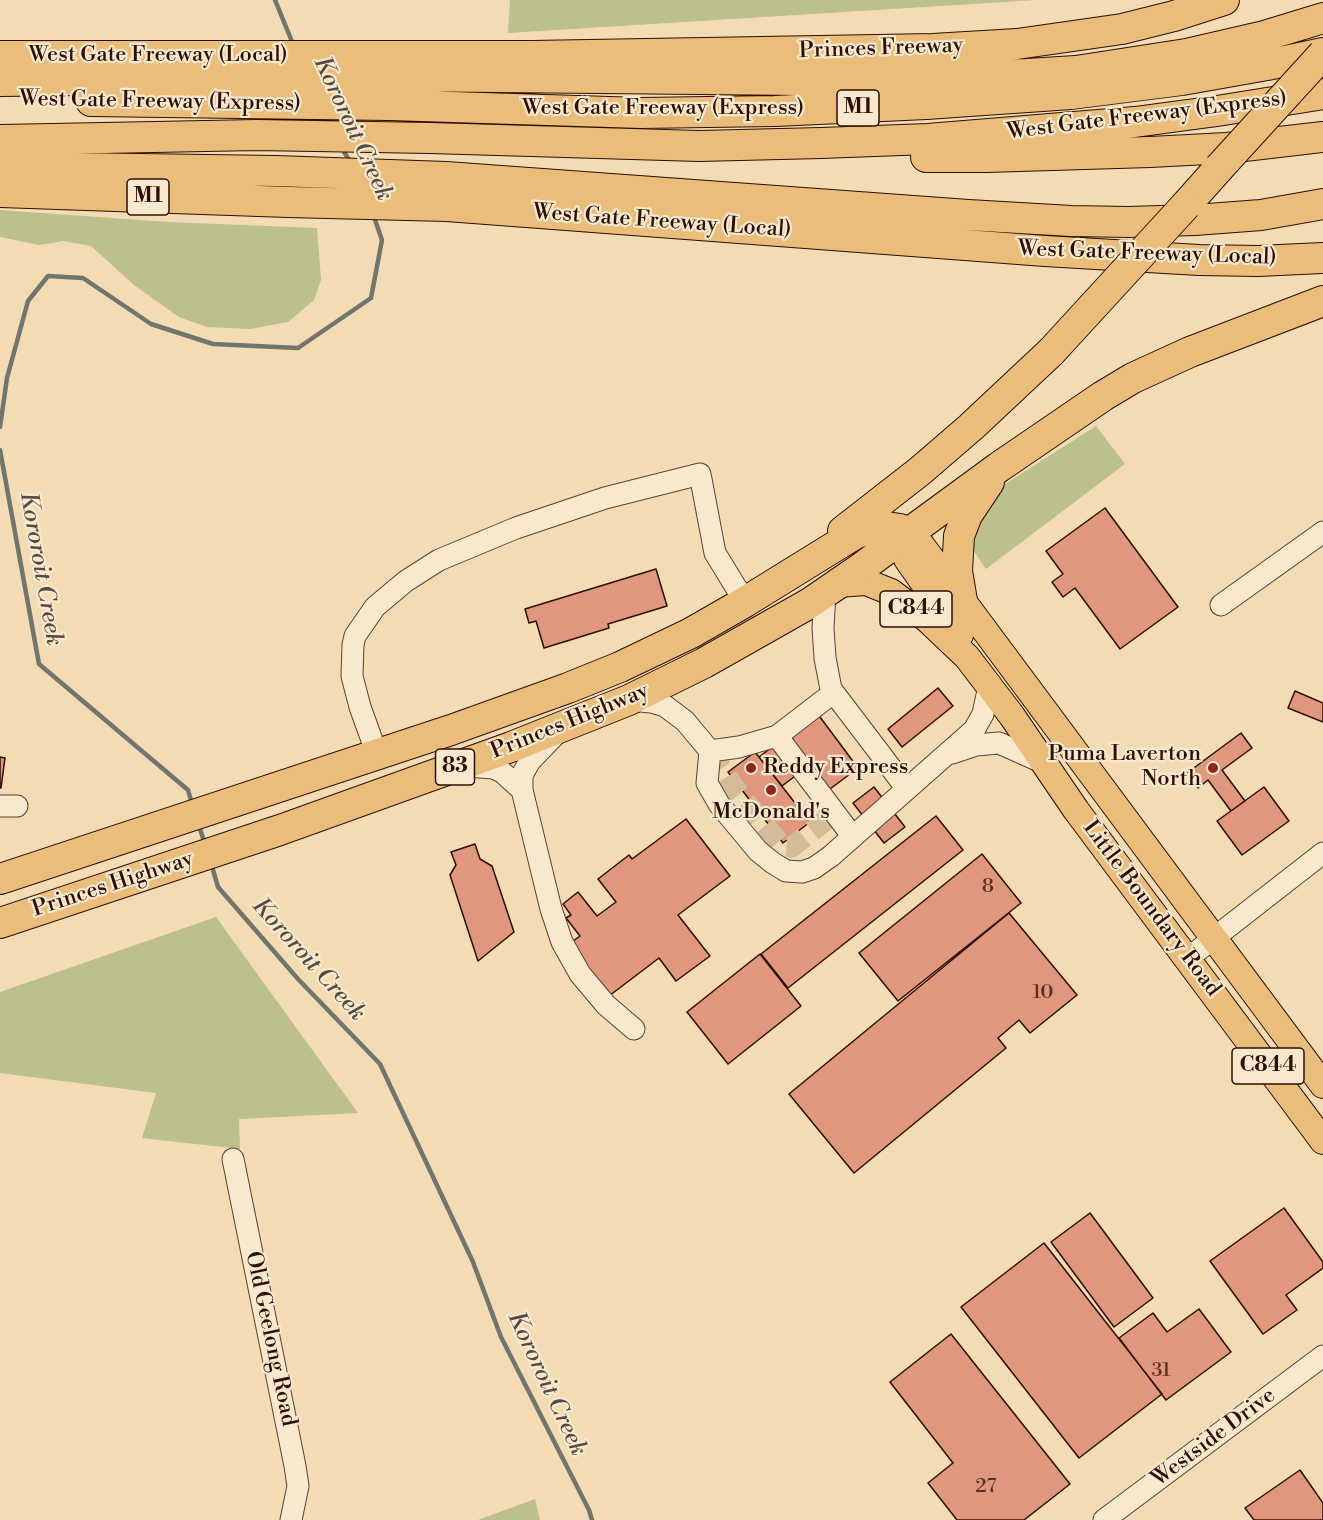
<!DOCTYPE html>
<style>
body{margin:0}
canvas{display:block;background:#f3dbb4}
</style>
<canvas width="1323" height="1520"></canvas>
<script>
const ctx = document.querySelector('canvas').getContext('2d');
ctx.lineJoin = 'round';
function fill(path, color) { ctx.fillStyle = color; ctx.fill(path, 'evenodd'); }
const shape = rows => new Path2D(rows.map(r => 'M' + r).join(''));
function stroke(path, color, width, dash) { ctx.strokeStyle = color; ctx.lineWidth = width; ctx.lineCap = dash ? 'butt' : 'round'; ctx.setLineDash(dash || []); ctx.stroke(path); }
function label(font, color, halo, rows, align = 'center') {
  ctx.font = font + ' "Libre Bodoni",serif'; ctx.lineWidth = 4.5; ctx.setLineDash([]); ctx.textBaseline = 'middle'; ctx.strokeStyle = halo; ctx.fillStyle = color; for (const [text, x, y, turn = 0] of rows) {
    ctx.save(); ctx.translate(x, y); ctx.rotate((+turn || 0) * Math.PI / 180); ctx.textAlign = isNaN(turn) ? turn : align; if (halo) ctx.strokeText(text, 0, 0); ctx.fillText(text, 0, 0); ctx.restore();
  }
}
const green = shape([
 [510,0,1037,0,508,33],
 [0,210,168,222,317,228,321,280,314,300,288,322,250,329,207,327,179,317,134,285,91,246,63,241,39,245,0,237],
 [1096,426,1125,464,986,569,965,538,994,491],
 [216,917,358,1113,239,1119,240,1149,142,1138,156,1093,0,1073,0,992],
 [535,1499,540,1520,478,1520]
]);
const stream = shape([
 [275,0,293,44],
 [341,147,351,163],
 [0,427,7,378,28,301,48,276,83,278,151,324,213,344,298,348,371,298,382,240,373,214],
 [0,450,39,664,188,790,192,804],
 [198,823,205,844],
 [211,863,218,887,298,979,380,1064,473,1262,501,1337,589,1510,592,1520]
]);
const building = shape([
 [1105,508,1178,607,1120,649,1075,588,1063,597,1052,582,1063,574,1046,551,1105,508],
 [656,569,667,606,608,624,609,628,544,648,536,621,529,623,525,609,656,569],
 [938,688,953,706,902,747,888,729,938,688],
 [1295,691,1323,703,1323,722,1288,708,1295,691],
 [817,713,858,768,826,792,807,767,782,786,759,757,817,713],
 [1241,733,1252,748,1222,770,1245,801,1231,811,1208,780,1198,788,1187,773,1241,733],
 [755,752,810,822,783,843,728,772,755,752],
 [0,757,5,758,1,788,0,788,0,757],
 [874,787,905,827,884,843,853,803,874,787],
 [1264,787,1289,821,1242,855,1217,821,1264,787],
 [936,816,963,850,788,988,761,954,936,816],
 [686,819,730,876,678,915,710,956,676,981,659,958,609,996,569,944,580,936,566,918,571,915,563,904,578,892,597,916,616,902,598,879,629,855,632,859,686,819],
 [475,844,480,859,492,866,514,932,478,961,450,875,456,865,451,852,475,844],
 [982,854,1021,903,898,1001,859,953,982,854],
 [1009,913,1077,995,1030,1033,1019,1020,998,1038,1006,1048,854,1173,789,1094,1009,913],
 [760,954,801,1006,728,1064,687,1012,760,954],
 [1284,1208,1323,1262,1323,1268,1286,1295,1297,1310,1263,1334,1210,1261,1284,1208],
 [1090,1213,1153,1298,1114,1327,1051,1242,1090,1213],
 [1044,1243,1162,1394,1079,1458,961,1307,1044,1243],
 [1199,1309,1231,1352,1166,1400,1119,1338,1153,1313,1167,1332,1199,1309],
 [951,1334,1070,1484,1024,1520,957,1520,928,1483,953,1463,890,1382,951,1334],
 [1300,1470,1323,1503,1323,1520,1254,1520,1245,1508,1300,1470]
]);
const minorTunnel = shape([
 [710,751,736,790,782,846,792,847,835,813]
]);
const minor = shape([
 [825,592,823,628,825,658,831,689,907,789],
 [1221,605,1323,532],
 [630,700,651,702,665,706,685,721,710,751,707,783,719,804,758,851,773,863,786,871,802,872,814,868,831,856,974,730,983,714,989,686],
 [557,733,530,761,522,775,522,790,551,909,562,942,580,974,606,1005,634,1029],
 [777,736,853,837],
 [710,751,739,747,777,736,833,693],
 [952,753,976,745,999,743,1046,764],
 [377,754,360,707,352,676,353,645,355,636,375,607,406,581,439,560,516,528,605,498,700,474,715,553,745,602],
 [467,766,493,768,502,772,522,790],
 [0,806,17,806],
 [1187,959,1323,853],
 [233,1159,295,1466,298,1486,291,1520],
 [1104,1520,1323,1356]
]);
const major = shape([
 [909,533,922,546,1323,1085],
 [900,540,907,559,960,635],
 [837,584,866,582,891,592,928,620,967,657,1012,716,1076,810,1323,1141]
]);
const highway = shape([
 [0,56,532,56,933,49,1017,44,1122,29,1174,16,1224,0],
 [0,81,396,76,801,80,1027,74,1076,71,1186,54,1264,36,1323,18],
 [91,101,389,105,641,113,775,111,926,104,1071,94,1182,80,1267,65,1323,53],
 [0,140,257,135,430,138,699,146,821,143,928,139,1135,122,1217,111,1323,94],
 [926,157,986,157,1150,152,1227,148,1323,137],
 [0,167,276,171,446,177,968,215,1071,221,1128,222,1195,220,1261,215,1323,204],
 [0,192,288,202,447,206,1045,251,1199,260,1258,261,1323,258],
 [1186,205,1219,168],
 [843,531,920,471,971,427,1051,352],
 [962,601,957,571,959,536,967,515,989,482],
 [0,879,451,730,568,688,620,667,691,633,745,602,855,534,870,528,880,526,900,529,909,533],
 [0,923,280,830,511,747,629,700,704,663,810,603,861,568,999,467,1103,396,1133,378,1190,352,1323,301]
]);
const highwayBridge = shape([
 [1219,168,1323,54],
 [1051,352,1186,205]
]);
const markers = [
 [751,768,6,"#8f2418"],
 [1213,768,6,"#8f2418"],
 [771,790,6,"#8f2418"]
];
const numberNames = [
 ["8",988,887],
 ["10",1043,993],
 ["31",1161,1371],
 ["27",986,1487]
];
const shields = [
 [858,108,42],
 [148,197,42],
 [916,609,72],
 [455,767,39],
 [1268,1066,72]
];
const shieldNames = [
 ["M1",858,108],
 ["M1",148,197],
 ["C844",916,609],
 ["83",455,767],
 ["C844",1268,1066]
];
const streetNames = [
 ["Princes Freeway",881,49,-2],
 ["West Gate Freeway (Local)",158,56],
 ["West Gate Freeway (Express)",160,102,1],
 ["West Gate Freeway (Express)",663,109],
 ["West Gate Freeway (Express)",1147,116,-7],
 ["West Gate Freeway (Local)",662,222,4],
 ["West Gate Freeway (Local)",1147,254,2],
 ["Princes Highway",570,722,-22],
 ["Princes Highway",113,885,-18],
 ["Little Boundary Road",1151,909,53],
 ["Old Geelong Road",270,1339,78],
 ["Westside Drive",1214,1438,-37]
];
const poiNames = [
 ["Puma Laverton",1201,755],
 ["North",1201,780],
 ["Reddy Express",763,768,"left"],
 ["McDonald's",771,813,"center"]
];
const waterNames = [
 ["Kororoit Creek",352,129,65],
 ["Kororoit Creek",40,569,80],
 ["Kororoit Creek",308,960,48],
 ["Kororoit Creek",546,1384,65]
];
fill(green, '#bbc08d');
stroke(stream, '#70756e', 4.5);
fill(building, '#e1977d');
stroke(building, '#2d0e03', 1.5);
stroke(minorTunnel, '#d5bc99', 21, [21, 10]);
stroke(minor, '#5e412f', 23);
stroke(major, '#2d0e03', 28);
stroke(highway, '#2d0e03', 32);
stroke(minor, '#f7e8ce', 21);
stroke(major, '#eabe7a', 26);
stroke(highway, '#eabe7a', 30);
stroke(highwayBridge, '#2d0e03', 32, []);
stroke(highwayBridge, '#eabe7a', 30);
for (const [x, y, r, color] of markers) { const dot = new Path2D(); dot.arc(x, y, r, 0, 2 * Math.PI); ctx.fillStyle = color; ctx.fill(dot); stroke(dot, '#f7e8ce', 2); }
label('20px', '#5a3022', null, numberNames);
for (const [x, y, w] of shields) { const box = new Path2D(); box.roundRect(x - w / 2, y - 18, w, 36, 4.5); ctx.fillStyle = '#f7e8ce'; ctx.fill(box); stroke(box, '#2d0e03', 1.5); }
label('bold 21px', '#2d0e03', null, shieldNames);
label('22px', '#2d0e03', '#f7e8ce', streetNames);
label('22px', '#2d0e03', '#f7e8ce', poiNames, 'right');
label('italic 24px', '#544a41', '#f7e8ce', waterNames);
</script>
